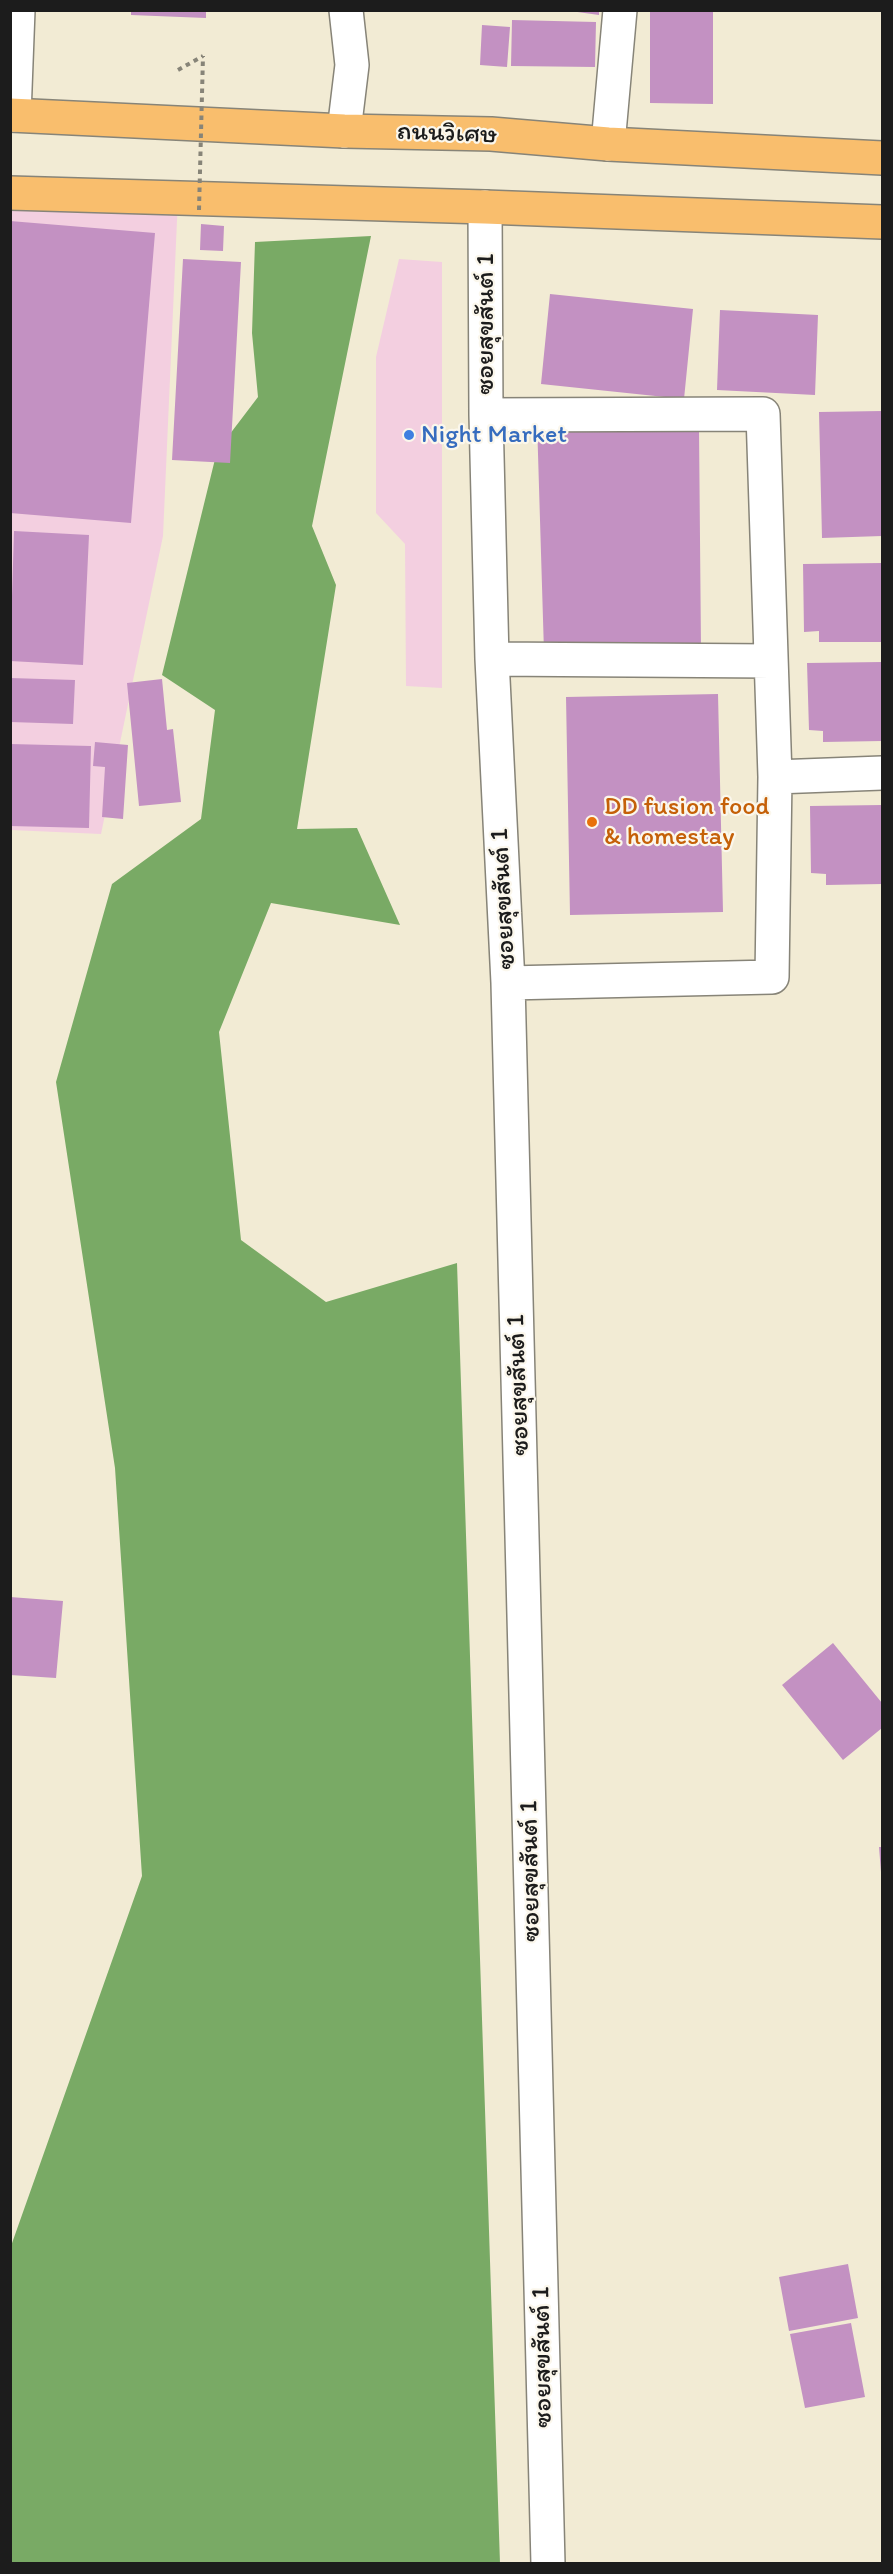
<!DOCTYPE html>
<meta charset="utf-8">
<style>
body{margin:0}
#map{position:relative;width:893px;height:2574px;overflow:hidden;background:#f2ebd4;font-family:Itim,sans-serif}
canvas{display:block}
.frame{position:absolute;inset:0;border:12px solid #1c1c1c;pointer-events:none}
</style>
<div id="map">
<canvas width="893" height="2574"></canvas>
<div class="frame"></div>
</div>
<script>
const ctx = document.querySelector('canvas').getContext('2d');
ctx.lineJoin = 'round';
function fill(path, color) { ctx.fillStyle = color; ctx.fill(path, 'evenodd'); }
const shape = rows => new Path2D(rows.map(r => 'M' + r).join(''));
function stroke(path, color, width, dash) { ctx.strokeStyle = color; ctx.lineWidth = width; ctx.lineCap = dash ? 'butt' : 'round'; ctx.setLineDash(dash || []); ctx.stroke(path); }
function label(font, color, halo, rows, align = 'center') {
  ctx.font = font + ' Itim,"Playpen Sans Thai",sans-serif'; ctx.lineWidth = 4.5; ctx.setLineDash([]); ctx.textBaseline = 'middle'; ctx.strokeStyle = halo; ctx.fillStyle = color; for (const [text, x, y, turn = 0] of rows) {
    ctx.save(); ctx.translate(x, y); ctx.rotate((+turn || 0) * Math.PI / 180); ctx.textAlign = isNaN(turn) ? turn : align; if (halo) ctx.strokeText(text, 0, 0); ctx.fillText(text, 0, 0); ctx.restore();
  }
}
const built = shape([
 [11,193,178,198,163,536,101,834,11,830],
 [399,259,442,262,442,688,406,686,405,544,376,513,376,357]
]);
const forest = shape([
 [371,236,312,526,336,585,297,829,357,828,400,925,271,903,219,1032,241,1240,326,1302,457,1263,500,2563,11,2564,11,2246,142,1876,115,1468,56,1082,112,884,201,819,215,710,162,675,217,451,258,397,252,333,255,242]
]);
const building = shape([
 [131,10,206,10,206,18,131,15],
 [563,10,599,10,599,15],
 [650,10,713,10,713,104,650,103],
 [512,20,596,22,595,67,511,66],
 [482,25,510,27,507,67,480,65],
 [10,221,155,233,131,523,10,513],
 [201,224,224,226,223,251,200,250],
 [183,259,241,262,230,463,172,460],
 [550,294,693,309,684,399,541,384],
 [720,310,818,315,815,395,717,390],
 [882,411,882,536,822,538,819,412],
 [537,421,699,428,701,650,544,652],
 [14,531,89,535,83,665,10,661],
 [882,563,882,642,819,642,819,631,804,632,803,564],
 [882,662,882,741,823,742,823,731,809,730,807,663],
 [10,678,75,680,73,724,10,722],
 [162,679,167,730,173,729,181,802,139,806,127,683],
 [718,694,723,912,570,915,566,697],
 [95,742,128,745,123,819,102,817,105,767,93,766],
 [10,744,91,746,89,828,10,826],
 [882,805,882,884,826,885,826,874,811,873,810,806],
 [10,1597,63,1601,56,1678,10,1675],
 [833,1643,882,1703,882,1728,843,1760,782,1685],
 [879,1847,882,1847,882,1872,881,1872],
 [848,2264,858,2318,789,2331,779,2277],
 [851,2323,865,2397,805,2408,790,2334]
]);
const path = shape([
 [178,70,203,56]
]);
const minor = shape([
 [14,115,18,10],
 [344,131,352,65,346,10],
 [608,144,620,10],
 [485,207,486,415,492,659,508,983,548,2564],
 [486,415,763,414,775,777,772,977,508,983],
 [492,659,771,661],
 [775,777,882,773]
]);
const major = shape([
 [10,115,344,131,491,134,608,144,882,158],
 [10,193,485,207,882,222]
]);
const pathBridge = shape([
 [199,210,203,56]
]);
const markers = [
 [409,435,6,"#3f7fe0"],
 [592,822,6,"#e8710a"]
];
const streetNames = [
 ["ถนนวิเศษ",447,134,2],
 ["ซอยสุขสันต์ 1",486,324,-90],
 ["ซอยสุขสันต์ 1",504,899,-93],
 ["ซอยสุขสันต์ 1",519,1385,-92],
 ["ซอยสุขสันต์ 1",531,1871,-91],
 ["ซอยสุขสันต์ 1",543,2357,-91]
];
const shopNames = [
 ["Night Market",421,435]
];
const foodNames = [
 ["DD fusion food",604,807],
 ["& homestay",604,837]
];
fill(built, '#f3cfe0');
fill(forest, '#79aa65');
fill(building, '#c391c2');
stroke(minor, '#878478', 36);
stroke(major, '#878478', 36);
stroke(path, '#878478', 4, [4.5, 4.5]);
stroke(minor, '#fff', 33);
stroke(major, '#f9be6d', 33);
stroke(pathBridge, '#878478', 4, [4.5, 4.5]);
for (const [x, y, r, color] of markers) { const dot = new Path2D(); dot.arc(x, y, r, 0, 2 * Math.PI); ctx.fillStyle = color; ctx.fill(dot); stroke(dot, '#fbf7ec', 2); }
label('26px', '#1c1c1c', '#fbf7ec', streetNames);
label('26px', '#366cbe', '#fbf7ec', shopNames, 'left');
label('26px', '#c56008', '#fbf7ec', foodNames, 'left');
</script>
